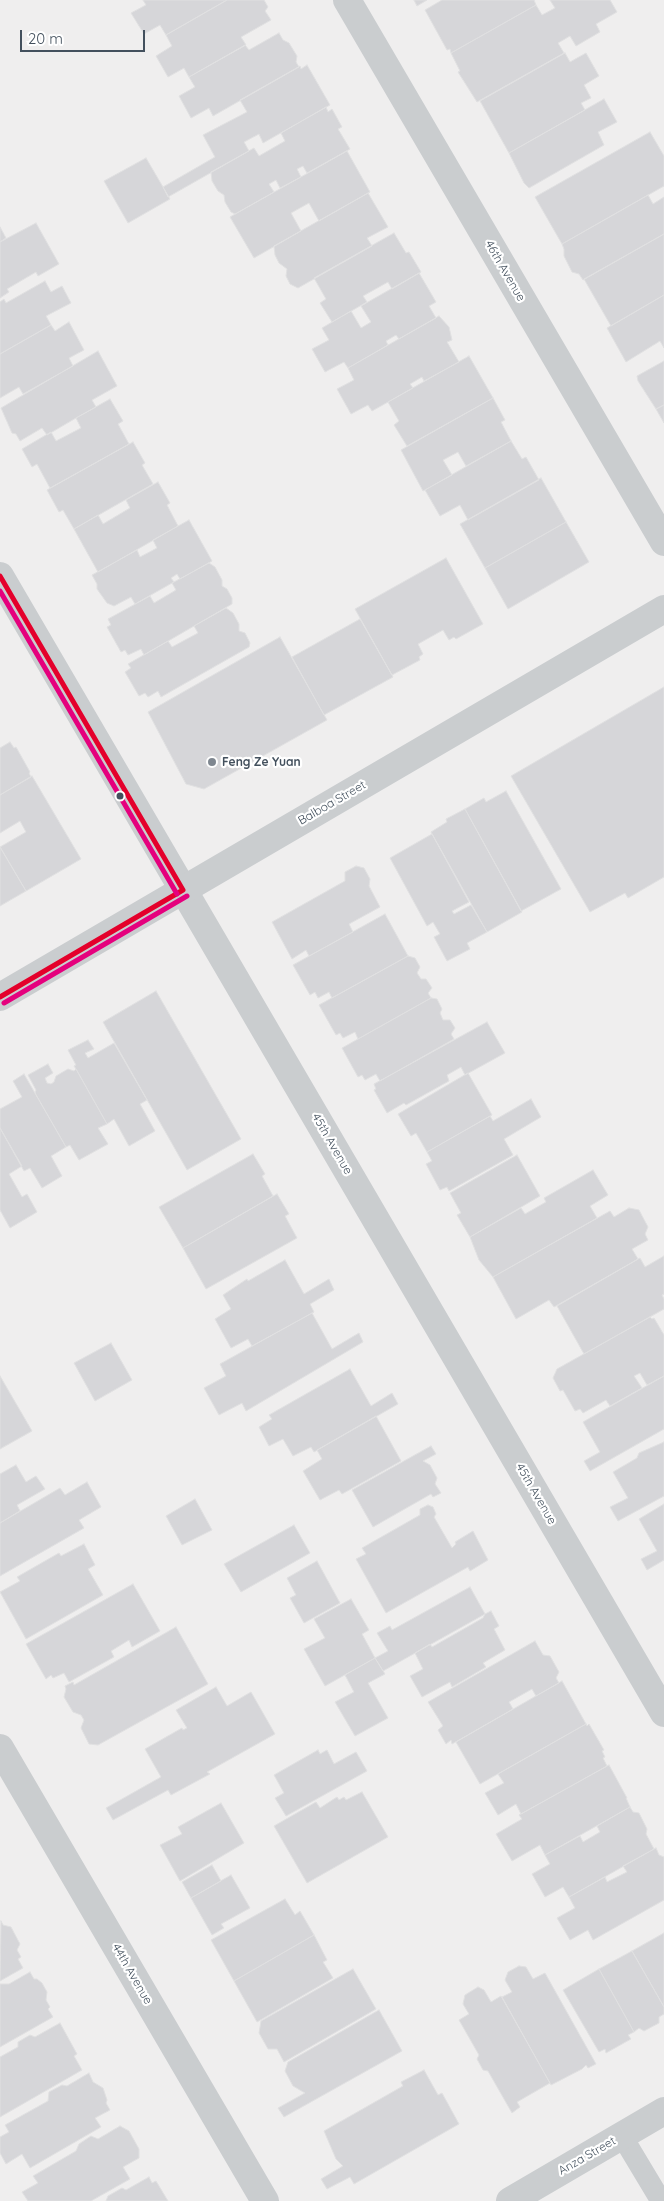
<!DOCTYPE html>
<style>
body{margin:0}
#map{position:relative;width:664px;height:2201px;overflow:hidden;background:#efeeee;font-family:Quicksand,sans-serif}
canvas{display:block}
.scale{position:absolute;left:20px;top:30px;width:125px;height:22px;box-sizing:border-box;border:2px solid #43505d;border-top:0;padding-left:6px;font-size:15px;line-height:18px;white-space:nowrap;color:#43505d;-webkit-text-stroke:4px #fff;paint-order:stroke}
</style>
<div id="map">
<canvas width="664" height="2201"></canvas>
<div class="scale">20 m</div>
</div>
<script>
const ctx = document.querySelector('canvas').getContext('2d');
ctx.lineJoin = 'round';
function fill(path, color) { ctx.fillStyle = color; ctx.fill(path, 'evenodd'); }
const shape = rows => new Path2D(rows.map(r => 'M' + r).join(''));
function stroke(path, color, width, dash) { ctx.strokeStyle = color; ctx.lineWidth = width; ctx.lineCap = dash ? 'butt' : 'round'; ctx.setLineDash(dash || []); ctx.stroke(path); }
function label(font, color, halo, rows, align = 'center') {
  ctx.font = font + ' Quicksand,sans-serif'; ctx.lineWidth = 4.5; ctx.setLineDash([]); ctx.textBaseline = 'middle'; ctx.strokeStyle = halo; ctx.fillStyle = color; for (const [text, x, y, turn = 0] of rows) {
    ctx.save(); ctx.translate(x, y); ctx.rotate((+turn || 0) * Math.PI / 180); ctx.textAlign = isNaN(turn) ? turn : align; if (halo) ctx.strokeText(text, 0, 0); ctx.fillText(text, 0, 0); ctx.restore();
  }
}
const building = shape([
 [143,0,227,0,166,35,160,25,144,34,131,13,146,5,143,0],
 [227,0,264,0,268,7,265,11,271,20,241,37,246,45,189,77,184,68,168,77,156,56,172,46,166,35,227,0],
 [414,0,427,0,417,6,414,0],
 [442,0,534,0,536,5,451,53,450,49,447,50,425,10,442,0],
 [550,0,610,0,617,12,596,24,600,32,576,46,570,36,558,43,564,53,477,102,458,72,460,71,451,53,536,5,542,15,555,8,550,0],
 [279,33,283,40,289,43,297,56,296,62,299,67,213,116,209,108,191,118,179,96,195,87,189,77,245,45,249,50,279,33],
 [565,53,570,62,586,53,599,76,584,85,591,98,581,103,585,110,509,153,480,101,565,53],
 [307,65,330,105,263,143,259,134,244,142,249,151,168,197,163,187,215,157,203,135,247,112,240,100,300,66,301,69,307,65],
 [604,99,617,122,598,132,604,145,529,188,524,183,509,153,604,99],
 [326,107,328,112,332,109,342,127,338,129,350,149,307,173,303,166,297,169,301,177,280,188,276,180,269,184,274,192,235,214,231,212,225,202,224,195,218,191,212,181,211,172,254,148,259,156,285,141,281,133,326,107],
 [650,132,664,156,664,186,562,244,535,197,650,132],
 [347,151,370,192,319,221,309,203,291,213,301,231,254,258,230,217,347,151],
 [146,158,170,199,128,223,104,181,146,158],
 [368,193,388,227,367,238,372,246,298,288,290,284,286,276,287,269,279,263,275,255,274,246,368,193],
 [648,195,653,204,664,197,664,234,583,280,579,274,572,272,564,256,564,249,562,244,648,195],
 [36,223,59,264,38,276,36,272,7,289,9,292,0,298,0,242,36,223],
 [0,227,6,238,0,242,0,227],
 [394,233,406,253,409,252,421,272,392,289,388,282,363,296,367,302,332,322,320,303,326,299,314,278,394,233],
 [664,234,664,295,611,326,584,279,664,234],
 [419,273,436,302,429,306,436,318,399,339,396,335,386,341,388,345,348,368,344,362,325,372,312,349,329,340,322,328,351,311,361,328,371,322,361,306,419,273],
 [45,281,51,292,62,286,71,303,46,316,51,325,0,354,0,302,4,299,6,303,45,281],
 [664,295,664,348,660,341,626,362,607,328,664,295],
 [439,316,449,327,452,340,447,342,459,362,424,381,422,377,410,384,413,388,372,411,368,405,351,414,337,389,354,380,348,368,439,316],
 [69,322,84,350,69,358,73,366,23,394,19,387,0,398,0,354,51,325,55,331,69,322],
 [98,351,117,386,92,400,96,407,76,418,47,435,42,428,20,441,16,434,12,433,1,408,98,351],
 [469,356,493,398,407,446,394,425,399,421,388,402,469,356],
 [664,361,664,405,656,409,638,381,637,376,664,361],
 [493,398,505,420,501,422,511,441,466,466,458,452,443,460,452,475,423,491,401,450,493,398],
 [110,399,123,421,118,424,129,444,50,488,37,464,32,467,22,449,51,432,56,441,81,428,76,418,110,399],
 [664,405,664,423,656,409,664,405],
 [511,441,522,459,526,457,539,480,468,520,460,505,440,516,425,490,511,441],
 [133,442,145,463,142,465,153,484,74,529,63,510,59,512,47,490,133,442],
 [541,478,566,522,485,568,460,524,541,478],
 [158,482,170,503,167,505,178,526,98,572,74,529,98,515,103,524,130,508,126,500,158,482],
 [189,520,212,561,180,579,177,574,171,578,174,582,172,583,135,604,131,597,114,606,107,603,97,589,97,584,92,575,137,550,140,557,157,548,153,540,189,520],
 [566,522,589,562,508,609,485,568,566,522],
 [446,558,483,624,456,639,454,637,449,640,443,630,418,644,423,654,419,657,420,660,392,675,355,609,446,558],
 [209,563,215,567,222,580,222,586,227,589,232,598,232,604,144,655,141,649,128,655,125,650,121,652,107,627,111,625,108,619,150,596,154,603,176,590,172,583,174,582,209,563],
 [226,608,233,613,239,624,239,631,245,633,250,643,249,647,161,697,158,691,148,697,145,693,139,696,125,672,131,668,128,664,168,641,172,647,198,633,194,626,226,608],
 [360,619,393,677,324,715,292,657,360,619],
 [280,637,327,720,204,789,186,784,148,712,280,637],
 [664,687,664,877,628,898,625,893,590,912,511,776,664,687],
 [10,742,14,748,16,747,30,772,29,773,31,777,0,795,0,748,10,742],
 [32,776,81,859,26,891,0,847,26,832,20,821,0,833,0,795,32,776],
 [506,791,561,889,521,911,465,809,484,798,486,802,506,791],
 [465,809,522,912,487,932,431,832,447,822,446,819,465,809],
 [432,834,469,902,452,911,454,914,471,905,487,932,467,943,470,949,447,961,434,937,440,934,433,922,427,926,390,858,432,834],
 [0,847,26,891,0,906,0,847],
 [356,866,364,868,370,879,369,886,380,907,349,924,353,932,309,956,306,950,292,959,272,922,345,881,345,872,356,866],
 [385,914,408,956,332,998,329,992,318,998,315,992,310,995,293,965,385,914],
 [408,956,415,958,420,967,417,973,421,979,426,979,432,988,428,993,431,998,358,1039,355,1032,343,1038,340,1033,336,1035,319,1005,408,956],
 [156,991,241,1139,187,1170,103,1022,156,991],
 [431,998,437,999,442,1009,440,1013,443,1020,450,1020,455,1028,451,1034,454,1039,380,1081,376,1074,365,1080,362,1075,358,1077,342,1048,431,998],
 [487,1022,505,1053,465,1075,461,1067,447,1075,449,1081,406,1105,404,1103,387,1113,374,1090,376,1089,374,1084,487,1022],
 [88,1040,94,1049,85,1053,88,1058,114,1043,147,1100,140,1104,155,1131,129,1146,114,1119,107,1124,76,1069,74,1066,76,1065,68,1050,88,1040],
 [48,1064,53,1073,45,1078,47,1083,51,1084,54,1082,56,1076,68,1069,74,1071,76,1069,107,1124,98,1128,108,1144,79,1160,70,1145,66,1147,35,1093,36,1090,28,1075,48,1064],
 [468,1073,492,1115,427,1152,416,1133,411,1136,398,1114,468,1073],
 [24,1074,66,1147,51,1156,62,1176,42,1188,30,1168,24,1171,0,1128,0,1109,22,1097,13,1081,24,1074],
 [531,1099,541,1117,504,1139,513,1155,449,1191,447,1187,440,1190,426,1164,432,1161,427,1152,490,1116,493,1121,531,1099],
 [0,1128,22,1166,9,1174,22,1197,27,1194,37,1212,10,1228,0,1210,0,1128],
 [253,1154,265,1174,262,1176,273,1196,183,1248,159,1207,253,1154],
 [517,1155,540,1196,470,1237,457,1215,461,1213,450,1193,517,1155],
 [593,1170,608,1195,590,1206,597,1218,493,1277,479,1260,470,1237,521,1208,525,1214,546,1202,544,1198,593,1170],
 [277,1194,289,1214,285,1216,297,1238,206,1289,183,1248,277,1194],
 [629,1208,639,1210,648,1227,645,1234,648,1240,632,1249,638,1259,554,1307,549,1300,516,1319,493,1277,610,1211,614,1217,629,1208],
 [664,1256,664,1294,662,1295,664,1299,664,1309,584,1354,557,1306,640,1258,645,1267,664,1256],
 [285,1260,304,1294,329,1279,334,1290,310,1304,314,1312,252,1346,248,1339,231,1348,215,1319,231,1309,223,1295,247,1279,248,1281,285,1260],
 [312,1313,332,1349,359,1333,363,1342,246,1411,242,1403,219,1415,204,1388,226,1376,220,1364,312,1313],
 [650,1317,652,1319,654,1318,664,1335,664,1376,647,1385,640,1373,634,1376,642,1388,610,1406,606,1400,583,1413,580,1409,575,1411,563,1390,560,1391,553,1378,557,1369,650,1317],
 [111,1343,132,1380,95,1401,74,1363,111,1343],
 [350,1369,371,1406,392,1393,398,1404,314,1452,311,1447,293,1456,283,1439,269,1446,259,1427,272,1419,269,1415,350,1369],
 [0,1376,32,1431,0,1449,0,1376],
 [664,1376,664,1429,590,1471,584,1461,600,1452,583,1422,664,1376],
 [376,1416,401,1461,342,1494,339,1490,320,1500,303,1471,322,1459,317,1450,376,1416],
 [664,1442,664,1496,618,1521,610,1507,628,1498,613,1472,637,1458,639,1453,664,1442],
 [431,1446,436,1454,423,1461,430,1465,437,1478,435,1484,441,1493,433,1497,431,1494,373,1527,352,1490,431,1446],
 [16,1465,26,1482,36,1476,45,1489,17,1505,20,1511,0,1523,0,1474,16,1465],
 [87,1482,101,1507,79,1520,84,1528,0,1576,0,1523,60,1488,65,1495,87,1482],
 [195,1499,212,1530,182,1545,166,1516,195,1499],
 [664,1504,664,1560,647,1570,641,1559,657,1551,639,1519,664,1504],
 [428,1505,433,1507,436,1514,434,1517,452,1548,456,1544,455,1542,473,1531,488,1560,470,1571,468,1567,386,1613,356,1559,366,1554,362,1548,420,1515,420,1509,428,1505],
 [294,1525,310,1553,241,1592,224,1564,294,1525],
 [84,1544,95,1565,88,1569,103,1595,26,1639,0,1592,20,1581,17,1577,59,1553,61,1556,84,1544],
 [317,1561,340,1603,304,1623,290,1598,296,1595,287,1578,317,1561],
 [133,1584,160,1631,132,1647,129,1640,111,1651,114,1657,69,1682,64,1673,53,1678,51,1675,46,1679,26,1644,133,1584],
 [470,1587,485,1614,383,1671,375,1658,388,1651,377,1633,390,1626,392,1630,470,1587],
 [351,1599,369,1630,362,1634,375,1658,325,1686,304,1649,325,1638,314,1619,351,1599],
 [491,1611,499,1626,494,1629,505,1650,483,1663,486,1667,452,1687,450,1682,422,1697,410,1676,423,1669,415,1653,430,1644,432,1647,483,1618,485,1614,491,1611],
 [176,1627,208,1684,98,1745,89,1744,81,1728,84,1720,81,1715,73,1712,64,1697,66,1689,65,1686,73,1682,74,1685,176,1627],
 [535,1641,543,1655,550,1656,559,1672,556,1678,559,1683,536,1696,532,1689,509,1702,513,1709,452,1744,451,1740,446,1744,438,1730,443,1726,428,1702,535,1641],
 [375,1658,385,1674,368,1683,388,1718,355,1736,335,1702,354,1692,345,1675,375,1658],
 [562,1681,586,1724,480,1784,456,1742,562,1681],
 [216,1687,227,1706,251,1692,275,1734,207,1772,210,1774,171,1795,168,1790,113,1820,106,1808,161,1777,145,1749,182,1728,183,1730,187,1728,176,1710,216,1687],
 [586,1724,587,1726,589,1724,604,1750,602,1751,605,1757,603,1758,607,1766,521,1814,516,1804,498,1815,485,1793,504,1783,498,1774,586,1724],
 [318,1750,320,1754,327,1750,334,1764,356,1752,367,1771,286,1816,275,1798,284,1793,274,1775,318,1750],
 [609,1765,627,1798,626,1798,630,1807,545,1855,540,1845,512,1861,496,1834,522,1819,519,1815,609,1765],
 [362,1792,388,1837,307,1883,274,1826,316,1802,320,1808,337,1797,339,1800,344,1797,346,1800,362,1792],
 [221,1803,244,1843,180,1881,160,1845,182,1834,178,1827,221,1803],
 [630,1807,633,1812,639,1813,647,1829,646,1834,654,1849,569,1897,563,1887,545,1897,532,1874,550,1864,545,1855,580,1836,583,1842,600,1832,597,1826,630,1807],
 [656,1848,659,1855,664,1857,664,1900,593,1940,588,1930,570,1940,557,1918,575,1908,569,1897,605,1877,607,1882,627,1872,623,1866,656,1848],
 [212,1865,221,1881,191,1898,182,1882,212,1865],
 [231,1875,250,1908,221,1924,224,1928,212,1935,191,1898,231,1875],
 [285,1899,295,1915,300,1911,314,1935,234,1981,211,1940,285,1899],
 [1,1921,3,1925,11,1927,20,1944,17,1950,21,1957,18,1959,23,1968,0,1981,1,1921],
 [664,1933,664,2007,632,1951,664,1933],
 [314,1935,327,1960,323,1962,333,1978,257,2022,234,1981,314,1935],
 [632,1951,664,2007,664,2014,659,2017,659,2023,644,2031,639,2028,634,2032,599,1969,632,1951],
 [519,1966,526,1967,533,1979,545,1973,596,2064,588,2068,586,2065,582,2069,551,2085,502,1997,512,1992,505,1980,508,1972,519,1966],
 [353,1969,376,2009,284,2062,277,2049,268,2049,259,2033,261,2021,353,1969],
 [599,1969,634,2032,628,2035,631,2039,606,2053,605,2049,599,2052,563,1990,599,1969],
 [30,1972,34,1979,37,1979,42,1983,47,1992,46,2000,50,2007,48,2009,53,2017,0,2047,0,1984,9,1984,30,1972],
 [478,1987,484,1990,491,2002,501,1996,550,2083,517,2102,520,2107,512,2113,488,2071,483,2070,477,2059,479,2055,459,2020,469,2014,463,2004,465,1995,478,1987],
 [379,2010,402,2051,284,2117,278,2108,305,2093,293,2086,285,2071,288,2062,379,2010],
 [60,2023,77,2054,74,2056,82,2070,0,2117,0,2057,18,2047,18,2042,30,2035,35,2037,60,2023],
 [424,2070,438,2095,442,2093,459,2124,354,2184,350,2177,327,2189,321,2179,343,2166,336,2159,324,2131,403,2086,401,2082,424,2070],
 [89,2073,93,2082,103,2088,107,2100,106,2103,110,2110,95,2118,101,2127,30,2168,22,2154,6,2164,0,2153,0,2137,9,2132,5,2125,48,2101,49,2092,62,2085,67,2086,89,2073],
 [120,2126,129,2131,139,2149,139,2158,123,2167,130,2179,91,2201,28,2201,22,2192,38,2183,33,2176,76,2151,79,2144,91,2136,98,2139,120,2126],
 [149,2177,152,2183,156,2181,168,2201,106,2201,108,2196,122,2188,126,2190,149,2177]
]);
const service = shape([
 [622,2136,661,2201]
]);
const minor = shape([
 [347,0,664,542],
 [0,576,664,1713],
 [0,1748,265,2201],
 [510,2201,664,2111]
]);
const tertiary = shape([
 [0,997,664,609]
]);
const bus1 = shape([
 [0,576,183,890],
 [0,997,183,890]
]);
const bus2 = shape([
 [0,591,177,894],
 [4,1003,187,896]
]);
const markers = [
 [212,762,5,"#7f8790"],
 [120,796,4.5,"#43505d"]
];
const streetNames = [
 ["46th Avenue",505,271,60],
 ["Balboa Street",332,803,-30],
 ["45th Avenue",332,1144,60],
 ["45th Avenue",536,1494,60],
 ["44th Avenue",132,1974,60],
 ["Anza Street",587,2156,-30]
];
const poiNames = [
 ["Feng Ze Yuan",222,762]
];
fill(building, '#d6d6d9');
stroke(building, '#e0e0e1', 1);
stroke(service, '#cacdcf', 21);
stroke(minor, '#cacdcf', 28);
stroke(tertiary, '#cacdcf', 28);
stroke(bus1, '#e4002b', 5);
stroke(bus2, '#e5007d', 5);
for (const [x, y, r, color] of markers) { const dot = new Path2D(); dot.arc(x, y, r, 0, 2 * Math.PI); ctx.fillStyle = color; ctx.fill(dot); stroke(dot, '#fff', 2); }
label('12px', '#43505d', '#fff', streetNames);
label('bold 12px', '#43505d', '#fff', poiNames, 'left');
</script>
